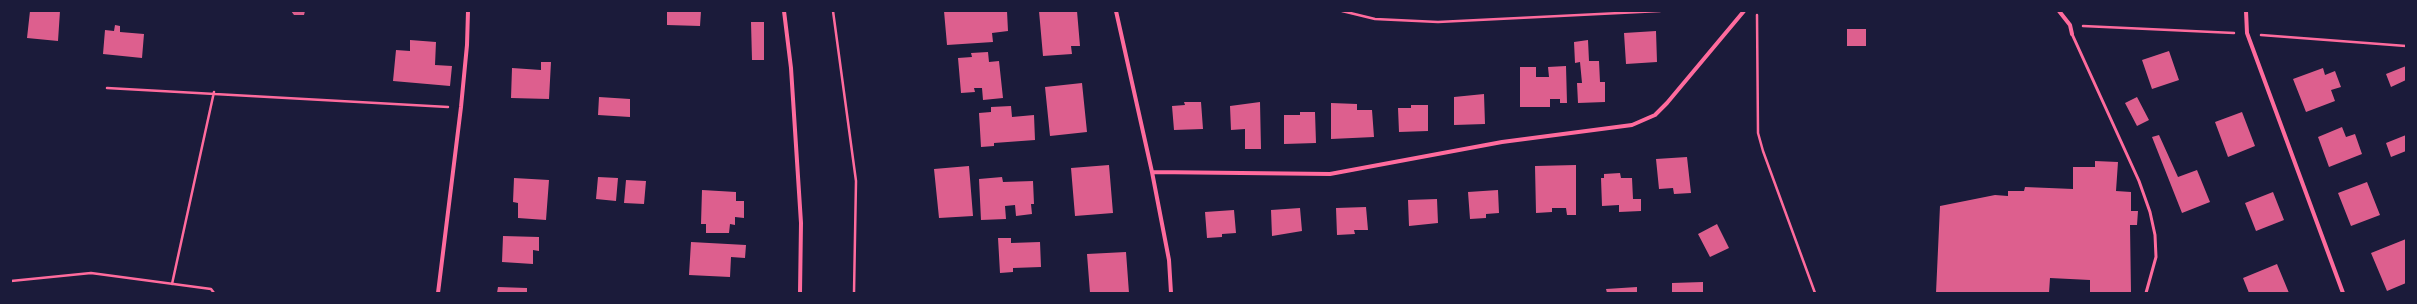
<!DOCTYPE html>
<style>
body{margin:0}
#map{position:relative;width:2417px;height:304px;overflow:hidden;background:#1b1b3a;font-family:Lato,sans-serif}
canvas{display:block}
.frame{position:absolute;inset:0;border:12px solid #1b1b3a;pointer-events:none}
</style>
<div id="map">
<canvas width="2417" height="304"></canvas>
<div class="frame"></div>
</div>
<script>
const ctx = document.querySelector('canvas').getContext('2d');
ctx.lineJoin = 'round';
function fill(path, color) { ctx.fillStyle = color; ctx.fill(path, 'evenodd'); }
const shape = rows => new Path2D(rows.map(r => 'M' + r).join(''));
function stroke(path, color, width, dash) { ctx.strokeStyle = color; ctx.lineWidth = width; ctx.lineCap = dash ? 'butt' : 'round'; ctx.setLineDash(dash || []); ctx.stroke(path); }
const building = shape([
 [30,11,60,11,58,41,27,38],
 [291,11,305,11,304,15,294,15],
 [667,11,701,11,700,26,667,25],
 [944,11,1007,11,1008,31,992,33,993,42,947,45],
 [1039,11,1077,11,1080,46,1071,46,1072,54,1043,56],
 [751,22,764,22,764,60,752,60],
 [115,25,120,26,120,32,144,34,142,58,103,54,105,30,114,31],
 [1847,29,1866,29,1866,46,1847,46],
 [1656,31,1657,62,1626,64,1624,33],
 [410,40,436,42,435,65,452,66,450,86,393,81,396,50,410,51],
 [1588,40,1589,61,1599,61,1600,82,1605,82,1605,102,1578,103,1577,83,1582,83,1580,62,1575,63,1574,42],
 [2169,51,2179,80,2152,89,2142,60],
 [988,52,989,62,999,61,1003,98,983,100,982,88,974,88,975,92,961,93,958,58,972,57,971,53],
 [541,62,551,62,549,99,511,98,512,68,541,70],
 [1566,66,1567,103,1560,103,1560,99,1550,99,1550,107,1520,107,1520,67,1536,67,1536,77,1549,77,1548,67],
 [2406,66,2406,80,2391,87,2386,74],
 [2323,68,2325,75,2335,71,2341,87,2331,90,2335,101,2306,112,2293,79],
 [1082,83,1087,132,1050,136,1045,87],
 [1484,94,1485,124,1454,125,1454,97],
 [599,97,630,99,630,117,598,115],
 [2137,97,2149,120,2137,126,2125,103],
 [1184,102,1201,102,1203,129,1174,130,1172,106,1185,105],
 [1260,102,1261,149,1245,149,1245,129,1231,130,1230,106],
 [1331,103,1357,104,1357,110,1372,110,1374,137,1331,139],
 [1411,105,1428,105,1428,131,1399,132,1398,108,1411,108],
 [1011,106,1012,117,1034,115,1035,140,994,143,994,146,981,147,979,113,991,112,991,107],
 [1300,112,1315,112,1316,143,1284,144,1284,115,1300,115],
 [2242,112,2255,146,2228,157,2215,122],
 [2342,127,2346,137,2355,134,2362,154,2329,167,2318,137],
 [2159,135,2178,177,2197,170,2210,202,2182,213,2152,137],
 [2406,135,2406,151,2391,157,2386,143],
 [1687,157,1691,193,1674,194,1673,188,1659,189,1656,159],
 [2095,161,2118,162,2116,191,2131,192,2131,211,2138,211,2137,225,2130,225,2131,293,2090,293,2090,280,2050,278,2049,293,1936,293,1940,206,1995,195,2008,196,2008,191,2024,191,2025,187,2073,189,2073,167,2095,167],
 [1109,165,1113,213,1075,216,1071,168],
 [1576,165,1576,215,1567,215,1566,208,1552,208,1552,212,1536,213,1535,166],
 [969,166,973,216,939,218,934,169],
 [1620,173,1621,178,1632,178,1633,199,1641,199,1641,211,1619,212,1619,205,1602,206,1601,178,1604,178,1604,174],
 [598,177,618,178,616,201,596,199],
 [1002,177,1003,182,1033,181,1034,204,1031,204,1032,214,1016,216,1015,205,1005,206,1006,219,981,220,979,179],
 [514,178,549,180,546,220,518,218,518,203,513,202],
 [626,180,646,181,644,204,624,203],
 [2367,182,2380,215,2351,226,2338,193],
 [702,190,736,192,736,201,744,201,744,218,735,217,735,225,730,224,729,233,706,233,706,224,701,224],
 [1498,190,1499,213,1486,214,1486,218,1470,219,1468,192],
 [2273,192,2284,220,2256,231,2245,203],
 [1437,199,1438,223,1409,226,1408,200],
 [1366,207,1368,230,1354,230,1355,234,1337,235,1336,208],
 [1300,208,1302,231,1272,236,1271,210],
 [1234,210,1236,233,1222,234,1222,237,1207,238,1205,212],
 [1717,224,1729,248,1710,257,1698,234],
 [503,236,539,237,539,251,533,250,533,264,502,262],
 [998,238,1011,238,1011,243,1040,242,1041,267,1013,268,1013,272,1000,273],
 [2406,239,2406,283,2387,291,2371,253],
 [691,242,746,245,745,258,731,257,730,277,689,275],
 [1126,252,1129,293,1090,293,1087,254],
 [2277,264,2289,293,2249,293,2243,278],
 [1703,282,1703,293,1672,293,1672,283],
 [498,287,527,288,527,293,497,293],
 [1637,287,1637,293,1607,293,1606,289]
]);
const path = shape([
 [833,11,856,181,854,293],
 [1342,11,1375,19,1438,22,1660,11],
 [1757,15,1758,133,1763,151,1815,293],
 [2083,26,2234,33],
 [2261,35,2406,46],
 [107,88,448,107],
 [11,281,91,273,211,289,214,293],
 [172,284,214,92]
]);
const service = shape([
 [2072,34,2139,181,2150,212,2155,235,2156,257,2146,293]
]);
const minor = shape([
 [784,11,791,68,801,223,800,293],
 [1116,11,1152,172,1169,260,1171,293],
 [2059,11,2070,25,2072,34],
 [2246,11,2247,33,2343,293],
 [1152,172,1330,174,1502,142,1632,125,1655,115,1667,103,1744,11],
 [438,293,461,107,467,45,468,11]
]);
fill(building, '#dd5f8e');
stroke(path, '#ff6b9d', 2.5);
stroke(service, '#ff6b9d', 3);
stroke(minor, '#ff6b9d', 4);
</script>
